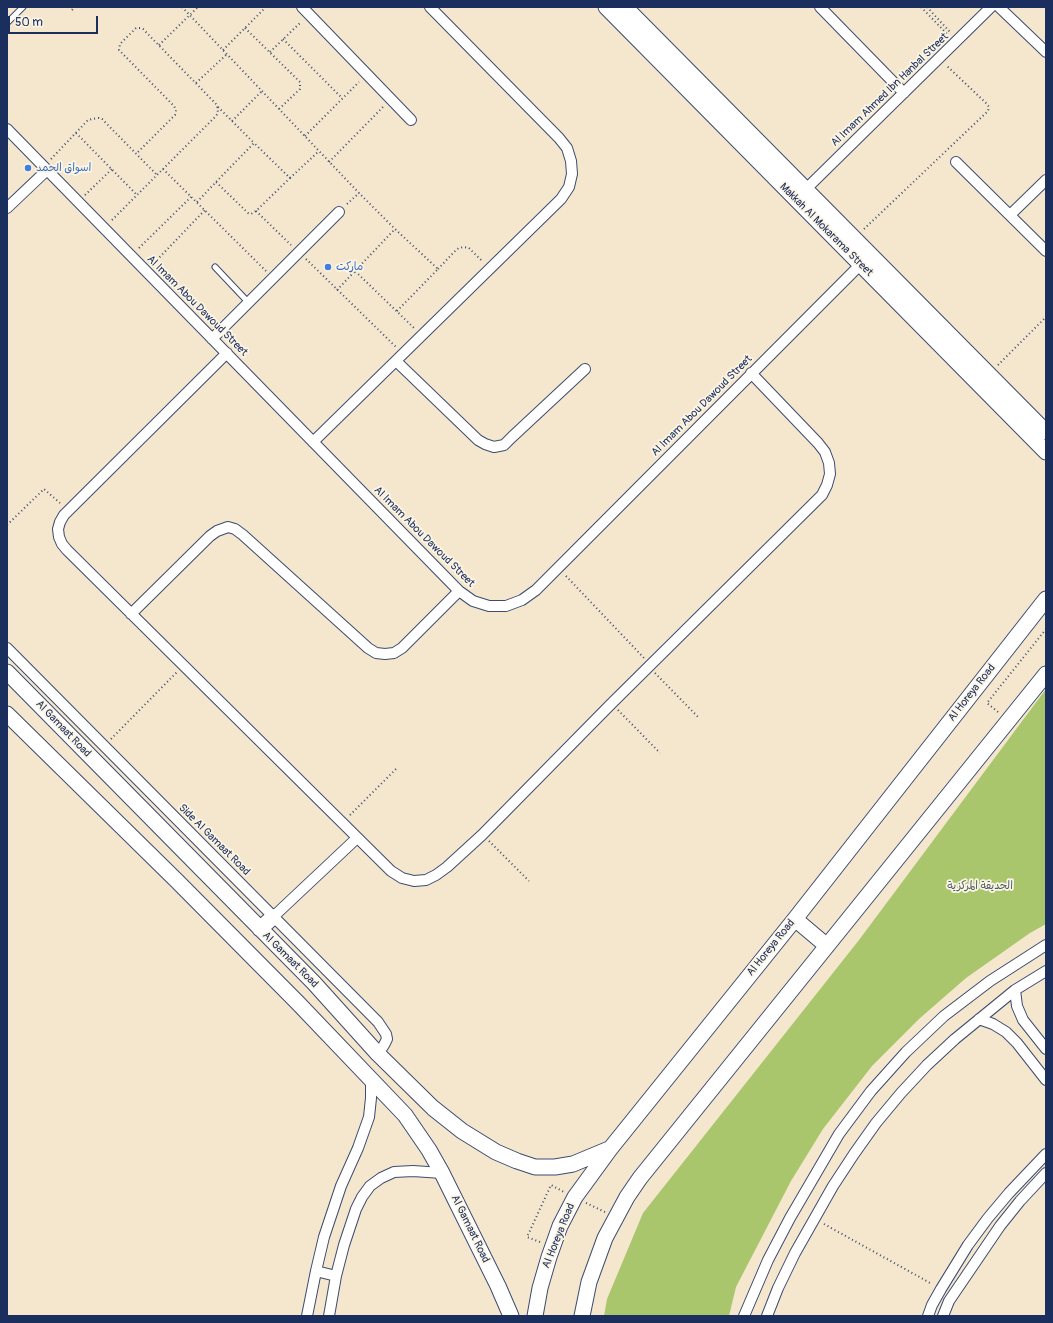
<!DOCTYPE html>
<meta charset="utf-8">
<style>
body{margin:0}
#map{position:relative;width:1053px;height:1323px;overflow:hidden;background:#f5e7cd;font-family:Pangolin,sans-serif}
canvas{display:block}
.frame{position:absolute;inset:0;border:8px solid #1b2f5e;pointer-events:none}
.scale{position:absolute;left:8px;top:16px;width:90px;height:18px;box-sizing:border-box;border:2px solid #1b2f5e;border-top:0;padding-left:5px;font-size:12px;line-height:14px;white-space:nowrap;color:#1b2f5e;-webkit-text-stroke:3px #fcf5e5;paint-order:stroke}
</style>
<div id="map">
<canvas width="1053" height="1323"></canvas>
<div class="frame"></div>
<div class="scale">50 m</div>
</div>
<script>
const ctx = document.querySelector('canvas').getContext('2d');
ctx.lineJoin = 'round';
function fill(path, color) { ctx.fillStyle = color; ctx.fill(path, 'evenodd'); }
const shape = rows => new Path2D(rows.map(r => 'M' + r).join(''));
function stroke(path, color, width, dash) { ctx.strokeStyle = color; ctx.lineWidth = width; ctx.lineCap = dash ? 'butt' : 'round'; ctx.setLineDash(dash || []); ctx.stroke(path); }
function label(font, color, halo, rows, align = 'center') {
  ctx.font = font + ' Pangolin,"Playpen Sans Arabic",sans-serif'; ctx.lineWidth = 3.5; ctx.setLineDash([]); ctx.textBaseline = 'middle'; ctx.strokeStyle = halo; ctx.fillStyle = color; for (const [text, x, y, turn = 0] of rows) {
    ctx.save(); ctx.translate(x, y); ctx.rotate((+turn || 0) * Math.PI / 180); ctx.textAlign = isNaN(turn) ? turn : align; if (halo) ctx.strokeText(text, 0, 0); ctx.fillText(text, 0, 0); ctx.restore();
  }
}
const green = shape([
 [1046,689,1046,924,1030,933,966,978,919,1019,872,1066,823,1129,791,1181,736,1287,729,1316,604,1316,607,1299,643,1213,859,940]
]);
const path = shape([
 [182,7,359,193,395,229],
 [921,7,948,35],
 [927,7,950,32],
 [72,10,75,7],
 [245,28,300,82,300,89,279,109],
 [283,39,342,98],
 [159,45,198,7],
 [223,50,266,7],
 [270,52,301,22],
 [196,83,227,54],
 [218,107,254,143],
 [232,121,262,91],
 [76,133,137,195],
 [305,136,359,82],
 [51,159,88,120,92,119,99,118,102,119,157,175],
 [329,162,383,107],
 [163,169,266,271],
 [290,178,319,151],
 [85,195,112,169],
 [197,202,216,182,254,143,290,178,256,211,251,214,248,213,216,182],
 [347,204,359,193],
 [256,211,291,245],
 [112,220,216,116,218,113,217,105,143,29,140,28,136,28,120,44,119,50,174,106,176,110,175,115,136,154],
 [864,229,988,111,989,107,987,104,946,65],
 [139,248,191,197],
 [306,259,396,347],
 [154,263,205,210],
 [438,269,456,250,459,248,464,247,469,248,482,261],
 [337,290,355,271],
 [397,311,438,269,395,229,355,271,414,328],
 [998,365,1046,317],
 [7,525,44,489,60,503],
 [566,576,644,658],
 [655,673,699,718],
 [618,710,660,753],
 [998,712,987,703,1046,629],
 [111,739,177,672],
 [350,815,398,767],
 [489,841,529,881],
 [586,1203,605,1212],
 [824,1224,932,1284],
 [540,1242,527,1237,551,1185,564,1192]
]);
const lane = shape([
 [7,23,23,7],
 [215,267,248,302]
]);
const street = shape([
 [302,7,411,120],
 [820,7,904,93],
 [999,7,1046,52],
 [7,129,459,591,473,601,489,606,506,606,522,600,536,590,860,265],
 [956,162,1046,251],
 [805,190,991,7],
 [7,208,47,170],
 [1010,215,1046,180],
 [212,339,339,212],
 [227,353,64,515,60,522,58,529,59,537,62,544,67,550,391,871,402,878,414,881,426,880,436,875,447,867,482,835,611,704,822,495,827,485,830,474,829,463,825,452,818,443,751,373],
 [396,361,478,440,485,444,494,447,504,445,512,437,585,369],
 [313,442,561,199,569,187,572,174,571,161,567,148,559,138,430,7],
 [131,614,210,536,217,531,228,527,235,529,243,535,368,648,376,653,385,654,394,653,402,648,459,591],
 [7,648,378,1022,386,1034,387,1039,384,1045,378,1054],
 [273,917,357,838],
 [1015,990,1017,1006,1023,1020,1046,1049],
 [979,1019,993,1024,1006,1032,1017,1043,1046,1080],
 [316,1271,336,1276],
 [307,1316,316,1271,324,1237,341,1186,358,1148,369,1117,371,1098,371,1080],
 [329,1316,336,1276,344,1245,356,1209,362,1197,370,1186,381,1178,394,1172,413,1171,442,1173],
 [744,1316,768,1260,790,1218,839,1134,871,1091,906,1052,944,1016,990,981,1046,945],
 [767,1316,778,1288,795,1253,833,1186,854,1154,876,1123,901,1093,927,1065,955,1039,1015,990,1046,971],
 [928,1316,932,1305,941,1289,968,1245,988,1218,1009,1193,1046,1154],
 [943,1316,949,1301,1000,1226,1020,1201,1046,1173]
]);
const secondary = shape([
 [606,7,1046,452],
 [625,7,1046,432],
 [7,672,314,983,378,1054,433,1108,462,1131,496,1152,517,1161,535,1167,555,1167,573,1164,609,1149],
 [7,714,177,881,298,1003,405,1115,429,1150,442,1173,498,1286,511,1316],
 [795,919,827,946],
 [260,929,273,917],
 [535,1316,540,1288,549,1257,560,1226,575,1197,610,1149,795,919,1046,599],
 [582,1316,589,1282,605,1238,627,1197,640,1178,1046,674]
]);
const markers = [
 [28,168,4,"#3f7fe0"],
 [328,267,4,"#3f7fe0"]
];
const streetNames = [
 ["Al Imam Ahmed Ibn Hanbal Street",890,90,-44],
 ["Makkah Al Mokarama Street",826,230,45],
 ["Al Imam Abou Dawoud Street",197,306,45],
 ["Al Imam Abou Dawoud Street",702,406,-45],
 ["Al Imam Abou Dawoud Street",424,537,45],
 ["Al Horeya Road",972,693,-52],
 ["Al Gamaat Road",63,729,46],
 ["Side Al Gamaat Road",214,840,45],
 ["Al Horeya Road",771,948,-51],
 ["Al Gamaat Road",290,960,45],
 ["Al Gamaat Road",470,1229,64],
 ["Al Horeya Road",559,1236,-68]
];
const shopNames = [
 ["اسواق الحمد",36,168],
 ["ماركت",336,267]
];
const parkNames = [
 ["الحديقة المركزية",980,886]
];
fill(green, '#aac66d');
stroke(lane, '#3c4b6f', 7);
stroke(street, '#3c4b6f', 12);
stroke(secondary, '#3c4b6f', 17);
stroke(path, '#3c4b6f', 2, [1, 3]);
stroke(lane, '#fff', 5);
stroke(street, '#fff', 10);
stroke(secondary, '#fff', 15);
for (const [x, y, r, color] of markers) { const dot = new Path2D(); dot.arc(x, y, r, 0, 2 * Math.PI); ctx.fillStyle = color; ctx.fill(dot); stroke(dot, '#fcf5e5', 1.5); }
label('11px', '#1b2f5e', '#fcf5e5', streetNames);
label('11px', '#366cbe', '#fcf5e5', shopNames, 'left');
label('11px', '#465c62', '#fcf5e5', parkNames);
</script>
